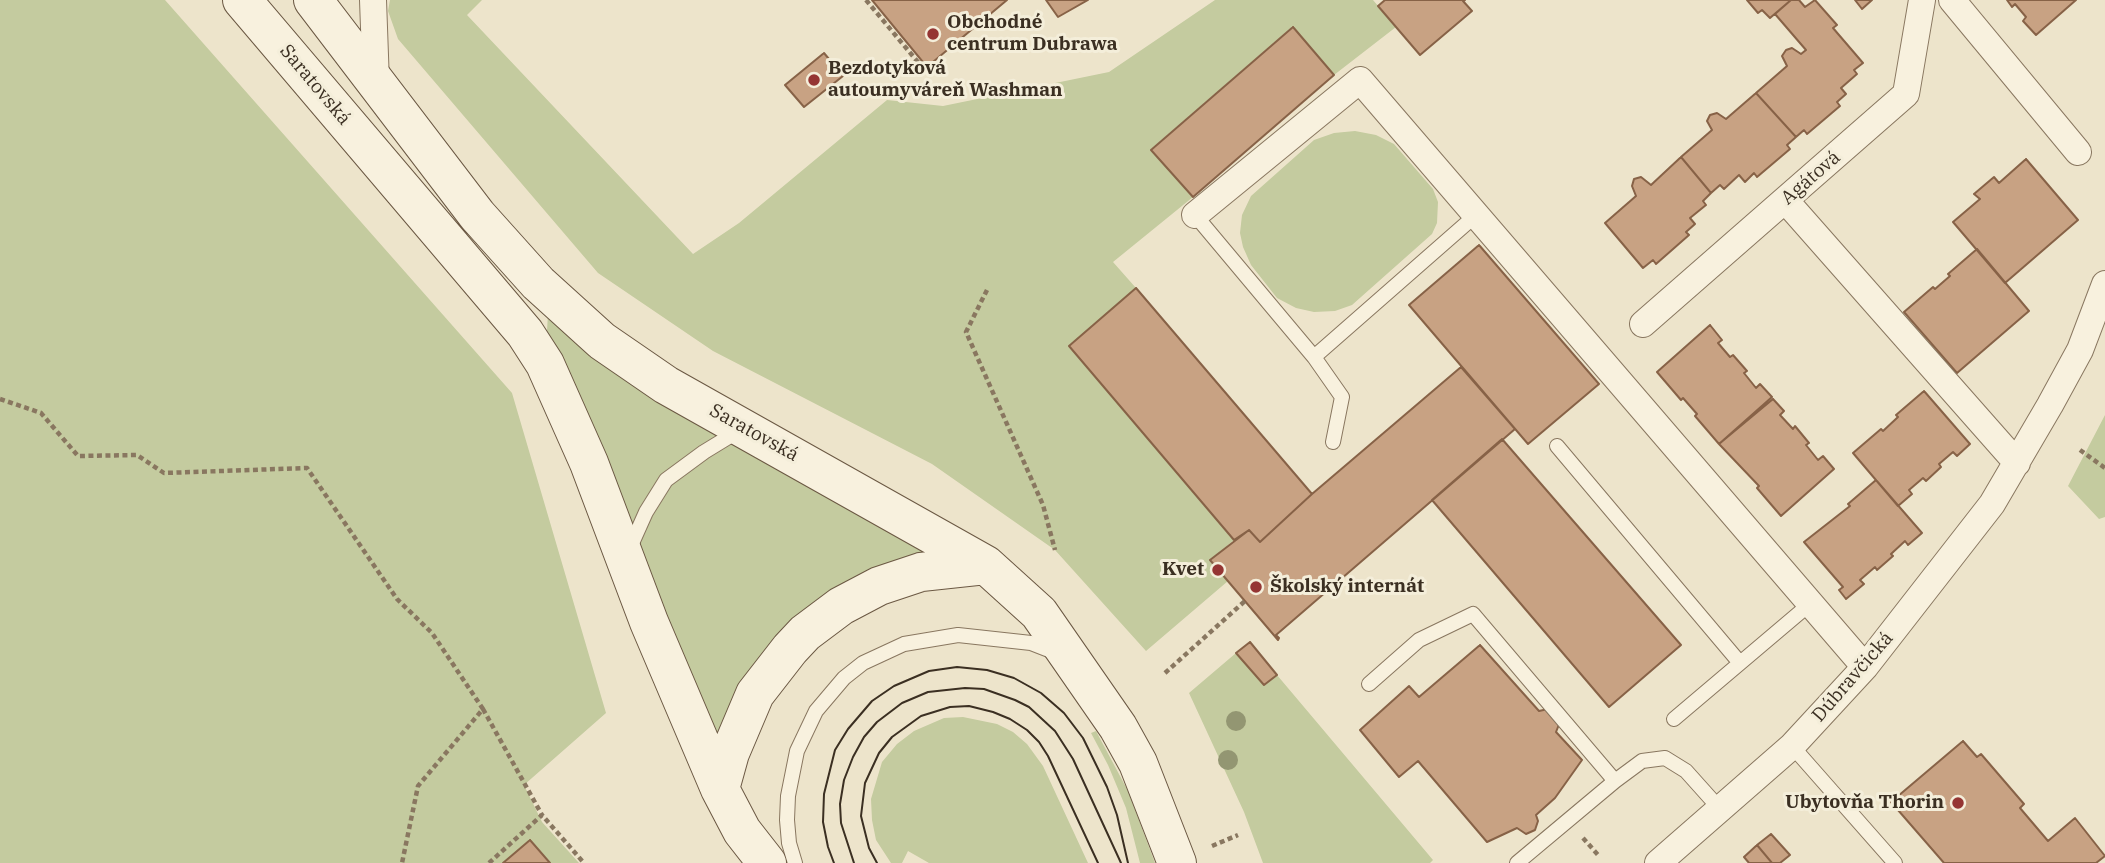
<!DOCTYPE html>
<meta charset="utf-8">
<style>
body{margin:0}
canvas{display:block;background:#ede4cb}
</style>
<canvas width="2105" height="863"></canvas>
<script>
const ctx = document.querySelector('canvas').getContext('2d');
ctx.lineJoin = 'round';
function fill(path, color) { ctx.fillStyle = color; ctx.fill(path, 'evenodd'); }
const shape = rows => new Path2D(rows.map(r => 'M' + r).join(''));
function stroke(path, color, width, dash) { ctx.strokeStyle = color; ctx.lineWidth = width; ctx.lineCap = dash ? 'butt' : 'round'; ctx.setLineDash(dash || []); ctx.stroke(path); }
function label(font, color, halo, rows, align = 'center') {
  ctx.font = font + ' "IBM Plex Serif",serif'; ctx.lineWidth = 6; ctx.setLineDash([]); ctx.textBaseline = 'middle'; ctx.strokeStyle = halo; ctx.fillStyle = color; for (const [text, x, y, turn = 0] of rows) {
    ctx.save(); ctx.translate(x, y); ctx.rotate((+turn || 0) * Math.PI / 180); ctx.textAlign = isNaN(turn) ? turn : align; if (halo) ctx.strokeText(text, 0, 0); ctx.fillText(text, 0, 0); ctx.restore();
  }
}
const green = shape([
 [0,0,165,0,512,393,606,713,524,785,542,822,579,863,550,863,530,840,503,863,0,863],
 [390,0,482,0,467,15,693,254,739,223,887,100,943,106,1109,72,1215,0,1373,0,1396,27,1334,75,1292,27,1151,149,1193,197,1113,262,1136,288,1069,346,1234,540,1210,560,1228,581,1146,651,1055,550,932,464,713,351,598,273,398,39,388,11],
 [1355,131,1376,135,1394,144,1433,189,1438,202,1437,223,1432,234,1352,305,1335,311,1314,312,1296,308,1277,298,1251,265,1243,247,1240,233,1242,215,1251,196,1314,140,1334,133],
 [548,314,986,565,822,620,720,789,545,364],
 [2105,415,2105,517,2099,519,2068,486],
 [1236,653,1264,685,1277,675,1433,860,1430,863,1263,863,1244,812,1189,693],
 [963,717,997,724,1013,732,1027,744,1043,766,1088,863,929,863,908,851,902,863,891,863,876,840,872,820,871,799,882,762,897,744,914,731,944,718],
 [1096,731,1128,791,1155,863,1140,863,1126,808,1108,765,1091,733]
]);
const building = shape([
 [872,0,1007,0,927,67,872,0],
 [1046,0,1088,0,1058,17,1046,0],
 [1385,0,1465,0,1463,1,1472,11,1420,55,1378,6,1385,0],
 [1747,0,1791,0,1770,18,1762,10,1758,13,1747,0],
 [1791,0,1799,0,1805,7,1815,0,1837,25,1833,28,1863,63,1854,70,1857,74,1841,88,1846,94,1837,102,1840,106,1807,134,1804,130,1796,137,1756,93,1787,66,1782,56,1786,50,1792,48,1801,54,1806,50,1775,14,1791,0],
 [1855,0,1872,0,1862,9,1855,0],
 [2007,0,2076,0,2036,35,2023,21,2026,17,2015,4,2012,7,2007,0],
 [1293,27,1334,75,1193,197,1151,150,1293,27],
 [824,53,843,76,804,107,785,85,824,53],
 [1756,93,1796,137,1787,145,1790,149,1757,177,1754,173,1745,182,1739,175,1724,189,1720,185,1711,193,1681,157,1712,130,1707,121,1710,115,1717,113,1726,119,1756,93],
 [1681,157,1711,193,1703,201,1706,205,1690,218,1695,224,1686,232,1689,235,1656,264,1653,260,1643,268,1605,223,1636,196,1632,186,1634,179,1641,177,1651,185,1681,157],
 [2026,159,2078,220,2005,283,1953,222,1980,199,1974,194,1994,177,1999,183,2026,159],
 [1479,245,1599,384,1528,444,1409,305,1479,245],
 [1977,249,2029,311,1957,373,1904,312,1933,287,1935,289,1950,276,1948,274,1977,249],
 [1136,288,1312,494,1260,542,1249,530,1234,540,1069,346,1136,288],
 [1710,325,1722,340,1718,343,1730,357,1733,355,1747,371,1744,373,1756,388,1760,384,1772,397,1719,444,1695,416,1697,414,1683,398,1681,400,1657,372,1710,325],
 [1461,367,1515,429,1276,635,1279,638,1278,640,1210,560,1249,530,1260,542,1312,494,1461,367],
 [1924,391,1970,444,1957,456,1953,452,1939,464,1941,467,1926,481,1923,478,1909,490,1912,494,1898,506,1853,453,1881,429,1883,431,1898,417,1896,415,1924,391],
 [1773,399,1784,411,1780,415,1793,429,1795,426,1809,443,1806,445,1818,460,1823,456,1834,469,1781,516,1757,488,1759,486,1719,444,1773,399],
 [1502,439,1681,645,1609,707,1432,500,1502,439],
 [1876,480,1922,533,1908,545,1905,541,1891,554,1893,556,1877,570,1875,567,1860,580,1864,584,1846,599,1839,590,1843,587,1804,542,1850,506,1848,504,1876,480],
 [1250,642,1277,675,1264,685,1236,653,1250,642],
 [1480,645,1539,711,1548,709,1560,722,1556,732,1582,760,1555,798,1536,815,1538,821,1535,830,1526,834,1517,828,1487,842,1418,761,1399,777,1360,730,1409,686,1419,697,1480,645],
 [1963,741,1977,757,1981,754,2024,804,2020,808,2048,841,2075,818,2105,856,2096,863,1944,863,1891,802,1963,741],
 [1771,834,1790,855,1780,863,1772,863,1757,845,1771,834],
 [530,840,550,863,503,863,530,840],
 [1757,845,1772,863,1749,863,1744,857,1757,845]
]);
const path = shape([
 [866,0,922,67],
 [987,290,966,332,1043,505,1055,550],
 [0,399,41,413,78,456,137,455,164,473,307,468,397,599,432,633,483,709,418,786,402,863],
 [2080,450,2105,468],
 [1165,673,1245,601],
 [483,709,542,815],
 [1583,838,1599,856],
 [1212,846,1238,835],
 [489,863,542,815,584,863]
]);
const service = shape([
 [1195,215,1314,357,1476,215],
 [1314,357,1342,397,1333,442],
 [1557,446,1740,663],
 [629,550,646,512,666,480,704,452,740,430],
 [1369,684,1419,640,1473,614,1615,781,1642,761,1665,758,1686,771,1720,809],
 [1674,719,1811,603],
 [1792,746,1895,863],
 [795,863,789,843,787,820,788,796,797,751,816,711,844,678,863,663,904,644,958,635,1031,643,1054,652],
 [1517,863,1615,781]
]);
const minor = shape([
 [373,0,376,83],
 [1952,0,2078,152],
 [1785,200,2017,463],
 [1195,215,1360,80,1865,667],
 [1643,324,1906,94,1922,0],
 [1658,863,1792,746,1865,667,1992,504,2050,405,2080,350,2105,284]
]);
const secondary = shape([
 [242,0,525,333,545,364,589,463,649,622,720,789,742,831,767,863],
 [313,0,477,215,538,283,602,341,666,385,986,565,1039,613,1118,727,1138,763,1177,863],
 [720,789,730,753,755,694,790,649,805,633,841,606,879,586,921,572,986,565]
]);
const tram = shape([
 [834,863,828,847,823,822,824,794,835,750,848,729,872,701,894,686,929,671,957,667,987,670,1014,678,1041,693,1064,713,1083,738,1107,787,1117,815,1128,863],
 [854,863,841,823,840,804,844,780,853,757,864,737,877,722,902,703,928,692,965,688,984,689,1015,700,1029,707,1055,731,1073,759,1121,863],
 [877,863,869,848,861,816,865,783,879,753,892,737,921,716,950,707,969,706,993,712,1010,719,1027,730,1039,742,1048,756,1098,863]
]);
const trees = [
 [1236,721],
 [1228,760]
];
const markers = [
 [933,34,7,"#953533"],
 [814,80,7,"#953533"],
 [1218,570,7,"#953533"],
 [1256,587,7,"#953533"],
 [1958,803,7,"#953533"]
];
const poiNames = [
 ["Obchodné",947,23],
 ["centrum Dubrawa",947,45],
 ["Bezdotyková",828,69],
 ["autoumyváreň Washman",828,91],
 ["Kvet",1204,570,"right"],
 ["Školský internát",1270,587],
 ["Ubytovňa Thorin",1944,803,"right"]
];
const streetNames = [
 ["Saratovská",315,85,50],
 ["Agátová",1811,178,-41],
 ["Saratovská",754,433,29],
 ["Dúbravčická",1853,677,-49]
];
fill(green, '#c4cb9f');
fill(building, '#c8a283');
stroke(building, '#876247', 2);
stroke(service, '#897760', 16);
stroke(minor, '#897760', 28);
stroke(secondary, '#6b5843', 40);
stroke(path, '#897760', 4.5, [5, 3.5]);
stroke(service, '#f8f1de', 14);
stroke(minor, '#f8f1de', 26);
stroke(secondary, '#f8f1de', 38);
stroke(tram, '#3b2f22', 2);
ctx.fillStyle = '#939672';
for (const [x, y] of trees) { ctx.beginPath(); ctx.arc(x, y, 10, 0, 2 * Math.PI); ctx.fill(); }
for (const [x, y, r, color] of markers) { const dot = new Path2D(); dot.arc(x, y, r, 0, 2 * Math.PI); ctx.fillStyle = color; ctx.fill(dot); stroke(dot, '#f4eeda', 2.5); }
label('bold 19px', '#3b2f22', '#f4eeda', poiNames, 'left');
label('19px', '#3b2f22', '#f4eeda', streetNames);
</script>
